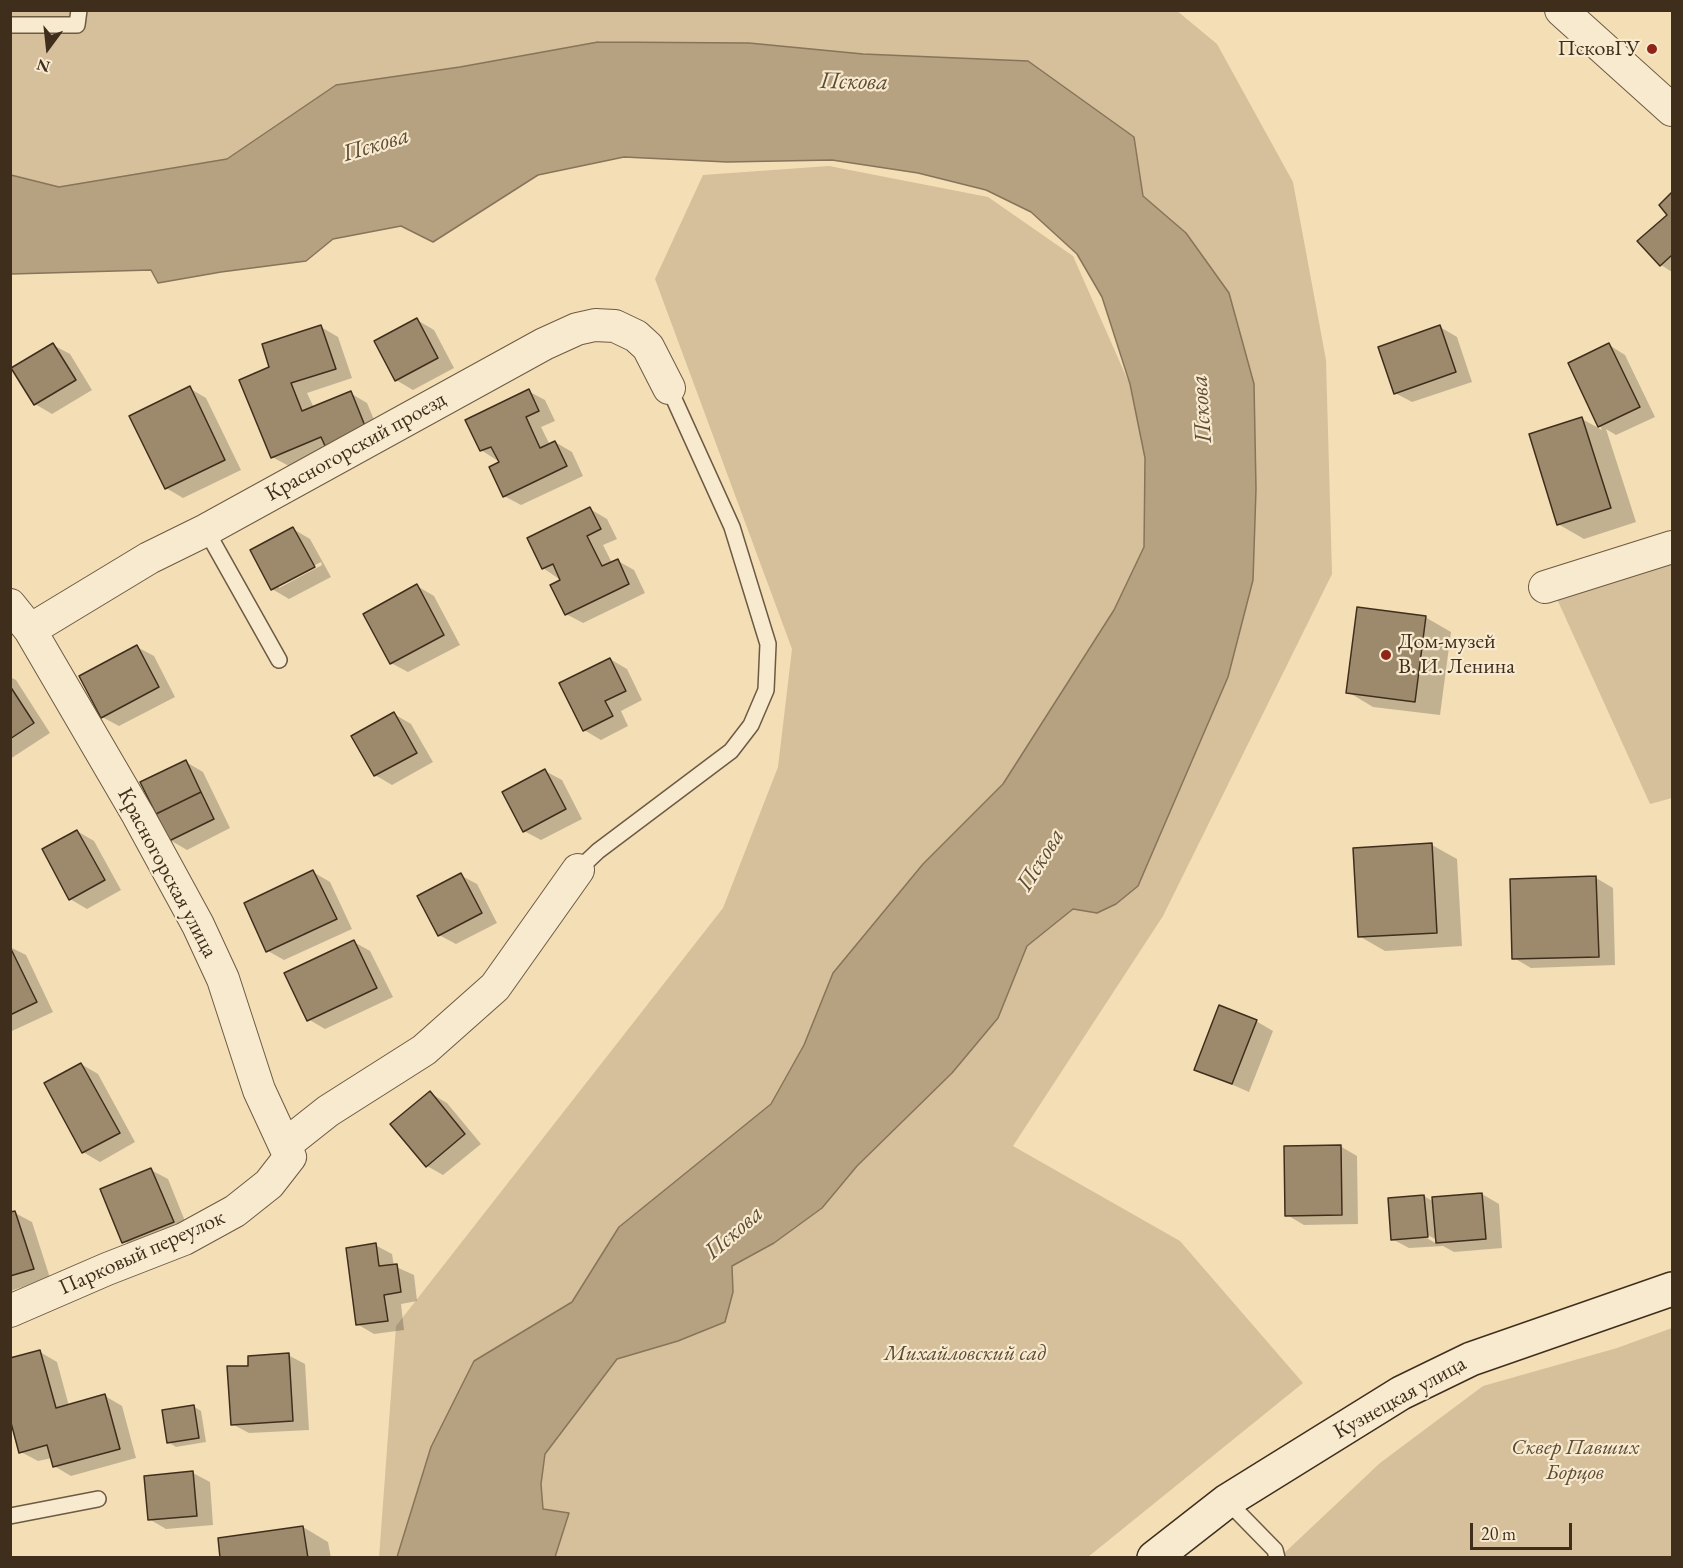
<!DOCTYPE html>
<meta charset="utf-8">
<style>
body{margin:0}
#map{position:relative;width:1683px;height:1568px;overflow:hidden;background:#f3deb5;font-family:"EB Garamond",serif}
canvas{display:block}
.frame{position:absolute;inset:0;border:12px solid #402e1d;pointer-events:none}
.north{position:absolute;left:18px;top:18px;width:60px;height:60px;-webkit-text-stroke:4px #f7eacf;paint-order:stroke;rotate:195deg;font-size:16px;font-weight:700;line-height:24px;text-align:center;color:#402e1d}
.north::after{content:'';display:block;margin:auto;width:21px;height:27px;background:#402e1d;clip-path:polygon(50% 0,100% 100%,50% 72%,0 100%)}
.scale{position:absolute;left:1470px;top:1523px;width:102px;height:27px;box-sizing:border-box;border:3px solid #402e1d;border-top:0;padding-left:8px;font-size:18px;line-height:21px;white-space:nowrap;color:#402e1d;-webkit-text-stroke:4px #f7eacf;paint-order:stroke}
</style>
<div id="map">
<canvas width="1683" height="1568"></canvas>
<div class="frame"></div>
<div class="north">N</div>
<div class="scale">20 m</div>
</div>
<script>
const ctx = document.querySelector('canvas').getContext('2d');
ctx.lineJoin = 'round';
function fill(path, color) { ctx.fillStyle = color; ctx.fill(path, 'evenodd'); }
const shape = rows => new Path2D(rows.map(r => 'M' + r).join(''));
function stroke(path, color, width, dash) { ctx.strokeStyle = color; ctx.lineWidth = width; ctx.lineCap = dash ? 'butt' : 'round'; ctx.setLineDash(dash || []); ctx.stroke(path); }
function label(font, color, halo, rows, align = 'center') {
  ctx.font = font + ' "EB Garamond",serif'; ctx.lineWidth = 4.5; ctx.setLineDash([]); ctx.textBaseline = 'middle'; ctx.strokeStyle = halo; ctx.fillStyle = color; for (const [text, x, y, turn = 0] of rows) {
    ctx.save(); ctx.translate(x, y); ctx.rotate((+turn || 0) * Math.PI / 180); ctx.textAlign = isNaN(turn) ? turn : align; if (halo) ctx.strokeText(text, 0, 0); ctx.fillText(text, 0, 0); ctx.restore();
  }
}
const green = shape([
 [1176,10,1217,44,1293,182,1326,360,1332,574,1163,916,1013,1146,1180,1241,1303,1383,1088,1557,555,1557,569,1513,543,1509,541,1484,545,1454,617,1359,678,1341,733,1292,732,1266,774,1243,822,1208,857,1166,998,1018,1027,946,1073,909,1098,913,1253,580,1256,489,1254,384,1186,233,1143,196,1134,136,863,54,749,43,460,67,336,85,227,159,59,187,11,175,10,11],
 [829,166,988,197,1073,256,1130,385,1145,458,1144,547,1114,610,1003,784,923,864,804,1045,771,1104,619,1227,572,1302,474,1361,419,1489,397,1557,379,1558,396,1326,723,908,778,767,792,649,655,279,703,175],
 [1672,539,1672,798,1650,804,1547,577],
 [1672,1328,1672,1557,1279,1558,1380,1463,1483,1386,1617,1348]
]);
const water = shape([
 [598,42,749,43,863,54,1028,61,1134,137,1143,196,1186,233,1229,293,1254,384,1256,489,1253,580,1228,677,1138,886,1116,904,1097,913,1073,909,1027,946,998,1018,952,1073,857,1166,822,1208,774,1243,732,1266,733,1292,725,1322,678,1341,617,1359,545,1454,541,1484,543,1509,569,1513,555,1557,397,1557,431,1447,474,1361,572,1302,619,1227,771,1104,804,1045,833,973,923,864,1003,784,1114,610,1144,547,1145,458,1130,384,1102,297,1077,254,1031,212,986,190,918,173,832,160,727,162,624,157,538,175,433,242,401,226,333,239,306,261,221,272,158,283,151,270,11,274,11,175,59,187,227,159,336,85,460,67,598,42]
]);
const shadow = shape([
 [1672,194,1672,272,1661,265,1669,215,1661,205],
 [417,320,434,330,454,368,413,390,396,380],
 [321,327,338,337,352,378,307,393,314,408,350,393,367,403,383,441,289,466,272,457,271,368],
 [1440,327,1457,337,1472,382,1412,402,1395,393],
 [53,345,70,354,92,390,52,414,35,404],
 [1609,345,1625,355,1655,417,1616,435,1606,429,1636,522,1584,539,1558,524,1582,419,1602,430,1570,363],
 [189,388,206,398,241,470,183,498,166,488],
 [528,391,545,400,555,421,541,427,550,445,555,442,572,452,583,476,521,505,504,496,501,463,481,450],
 [590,509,607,519,617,539,603,545,612,563,618,561,634,570,645,593,583,623,566,614,562,581,543,568],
 [293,529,310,539,331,577,289,599,272,589],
 [321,562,322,565,279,588,279,584],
 [417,586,434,596,460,645,408,672,391,663],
 [1425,617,1451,632,1440,715,1373,707,1348,692],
 [137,647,154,656,175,697,119,726,102,717],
 [610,659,627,669,642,700,621,711,628,726,601,740,584,730],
 [10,677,16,680,50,733,10,759],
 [394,714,411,724,433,762,392,785,375,775],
 [186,762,203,772,230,828,187,850,170,840],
 [545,771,562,780,582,819,541,840,524,831],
 [77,831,94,841,121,890,87,909,70,899],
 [1432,845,1457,859,1462,946,1385,951,1359,936],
 [313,872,330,882,352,929,284,960,268,951],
 [460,875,477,884,497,923,456,944,439,935],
 [1596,878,1613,888,1615,965,1531,968,1514,958],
 [354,942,370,951,393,997,325,1029,308,1019],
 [10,947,26,955,53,1012,12,1031],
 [1256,1021,1273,1031,1249,1092,1196,1069],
 [81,1064,98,1074,135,1142,100,1162,83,1152],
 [430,1093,447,1103,481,1144,443,1175,427,1166],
 [1340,1146,1357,1156,1358,1224,1304,1225,1287,1215],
 [151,1170,168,1179,189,1231,140,1251,124,1241],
 [1482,1194,1499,1204,1502,1248,1454,1252,1443,1246,1409,1248,1392,1239,1424,1196,1434,1202],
 [1422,1232,1437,1240,1437,1244,1420,1234],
 [15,1213,32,1222,50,1278,10,1291,10,1214],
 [375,1245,392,1254,394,1266,414,1275,417,1301,401,1304,404,1330,374,1334,357,1324],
 [40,1352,57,1362,69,1406,105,1396,122,1406,136,1458,71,1476,54,1466,52,1458,38,1461,21,1452],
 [288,1355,305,1364,309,1430,249,1433,232,1424,250,1367],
 [193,1406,201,1411,206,1442,176,1447,168,1442],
 [193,1473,210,1482,213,1525,166,1529,149,1519],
 [303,1527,328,1542,331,1558,222,1558]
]);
const building = shape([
 [1672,192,1672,255,1660,266,1637,241,1667,215,1659,205,1672,192],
 [417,318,438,358,395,381,374,341,417,318],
 [321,325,336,369,291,383,302,411,351,391,367,431,326,448,321,437,271,458,239,380,269,367,262,344,321,325],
 [1440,325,1456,372,1394,394,1378,347,1440,325],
 [53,343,76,380,34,405,11,368,53,343],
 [1609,343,1640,407,1598,427,1568,363,1609,343],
 [190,386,225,460,165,489,129,416,190,386],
 [529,389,539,411,526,417,540,448,555,441,567,466,503,497,489,467,499,462,491,447,480,451,465,420,529,389],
 [1582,417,1611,508,1557,525,1529,434,1582,417],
 [590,507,601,529,587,536,602,566,618,559,629,584,565,615,550,585,560,580,553,564,542,569,527,538,590,507],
 [293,527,315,567,271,590,250,550,293,527],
 [417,584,444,635,390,664,363,614,417,584],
 [1357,607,1426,616,1415,702,1346,693,1357,607],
 [137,645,159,687,101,718,79,676,137,645],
 [610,658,626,691,605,701,613,716,583,731,559,683,610,658],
 [10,686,34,723,10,739,10,686],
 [394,712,417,753,374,776,351,736,394,712],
 [186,760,201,792,156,814,140,782,186,760],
 [545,769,566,809,523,832,502,792,545,769],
 [201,792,214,819,169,841,156,814,201,792],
 [77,830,105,880,69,900,42,849,77,830],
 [1432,843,1437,933,1358,937,1353,848,1432,843],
 [313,870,337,919,266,952,244,903,313,870],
 [461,873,482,913,438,936,417,896,461,873],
 [1596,876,1599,957,1512,959,1510,879,1596,876],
 [354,940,377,988,307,1021,284,973,354,940],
 [10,947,37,1002,10,1015,10,947],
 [1219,1005,1257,1020,1232,1084,1194,1070,1219,1005],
 [81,1063,120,1133,82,1153,44,1083,81,1063],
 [430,1091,465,1134,426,1167,390,1124,430,1091],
 [1341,1145,1342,1215,1285,1216,1284,1146,1341,1145],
 [151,1168,174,1222,122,1243,100,1189,151,1168],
 [1482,1193,1486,1239,1436,1243,1432,1197,1482,1193],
 [1424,1195,1428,1237,1391,1240,1388,1198,1424,1195],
 [15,1211,34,1269,10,1276,10,1212,15,1211],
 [376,1243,379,1266,397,1264,401,1292,384,1295,388,1321,356,1325,346,1248,376,1243],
 [40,1350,56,1408,105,1394,120,1449,53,1467,47,1445,19,1453,10,1419,10,1358,40,1350],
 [289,1353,293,1421,231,1425,227,1366,248,1366,248,1356,289,1353],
 [194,1405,199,1438,167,1443,162,1410,194,1405],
 [193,1471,197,1516,148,1520,144,1476,193,1471],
 [303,1526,308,1558,220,1558,218,1538,303,1526]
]);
const lane = shape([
 [10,25,77,25,79,10],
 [206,530,279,660],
 [578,870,598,851,731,751,751,725,766,690,768,644,732,527,669,388],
 [1227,1501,1275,1550,1277,1558],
 [10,1516,98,1499]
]);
const street = shape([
 [1561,10,1672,110],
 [1545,587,1672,547],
 [10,605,30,630,138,815,198,925,223,979,259,1090,290,1157,269,1184,235,1211,184,1239,107,1269,10,1311],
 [30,630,149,558,206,530,544,344,577,329,595,325,615,326,636,336,648,347,669,388],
 [285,1145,328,1111,424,1050,495,987,578,870]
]);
const secondary = shape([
 [1154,1558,1227,1501,1401,1393,1471,1359,1672,1289]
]);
const markers = [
 [1652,49,6,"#8f2418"],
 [1386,655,6,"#8f2418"]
];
const poiNames = [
 ["ПсковГУ",1640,49],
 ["Дом-музей",1398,642,"left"],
 ["В. И. Ленина",1398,667,"left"]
];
const streetNames = [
 ["Красногорский проезд",356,447,-29],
 ["Красногорская улица",167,873,62],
 ["Парковый переулок",142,1253,-24],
 ["Кузнецкая улица",1400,1398,-29]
];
const parkNames = [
 ["Михайловский сад",965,1354],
 ["Сквер Павших",1575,1448],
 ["Борцов",1575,1473]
];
const waterNames = [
 ["Пскова",854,82,1],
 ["Пскова",376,145,-17],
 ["Пскова",1202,409,-94],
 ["Пскова",1041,860,-58],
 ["Пскова",734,1233,-41]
];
fill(green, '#d5c09b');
fill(water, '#b6a281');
stroke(water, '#877459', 1.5);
fill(shadow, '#0003');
fill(building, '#9d8a6c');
stroke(building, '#402e1d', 1.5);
stroke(lane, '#6d5a43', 18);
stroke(street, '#6d5a43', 34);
stroke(secondary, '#402e1d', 36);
stroke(lane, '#f7eacf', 15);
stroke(street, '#f7eacf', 32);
stroke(secondary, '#f7eacf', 33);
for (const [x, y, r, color] of markers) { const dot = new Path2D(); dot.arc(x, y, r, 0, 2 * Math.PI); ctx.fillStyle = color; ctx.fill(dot); stroke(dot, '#f7eacf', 2); }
label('22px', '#402e1d', '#f7eacf', poiNames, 'right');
label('22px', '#402e1d', '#f7eacf', streetNames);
label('italic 22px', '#5e4b36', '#f7eacf', parkNames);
label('italic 24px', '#5e4b36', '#f7eacf', waterNames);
</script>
